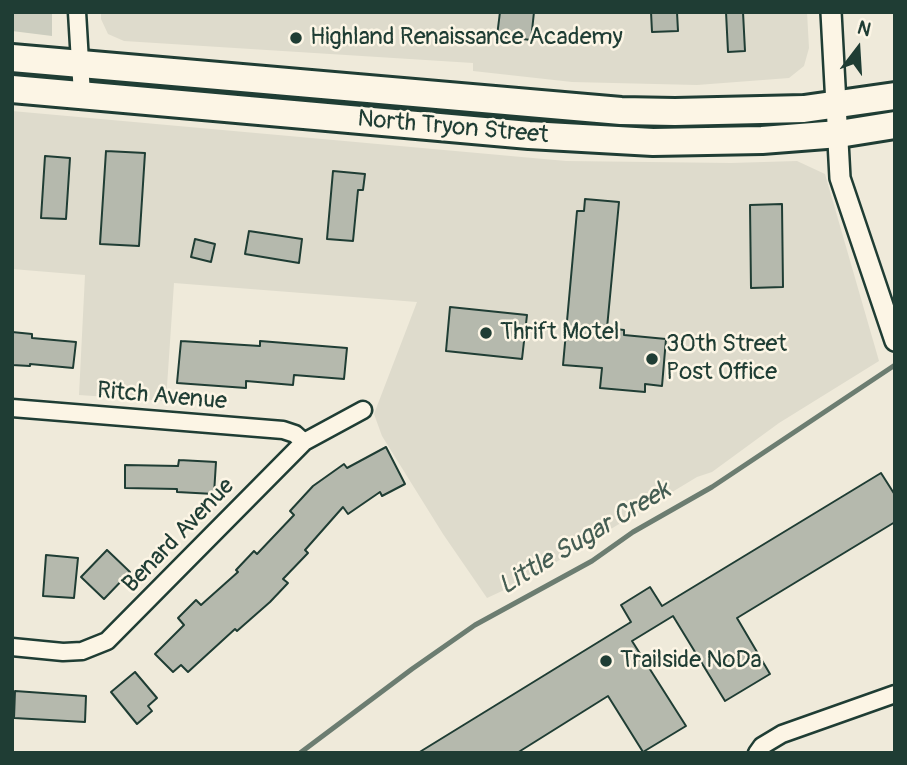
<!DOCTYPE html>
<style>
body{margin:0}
#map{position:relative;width:907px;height:765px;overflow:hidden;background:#efeada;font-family:Pangolin,sans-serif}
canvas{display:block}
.frame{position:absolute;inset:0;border:14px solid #1f3d34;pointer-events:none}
.north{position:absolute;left:823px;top:14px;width:70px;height:70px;-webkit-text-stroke:5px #fcf5e5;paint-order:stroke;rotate:17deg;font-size:19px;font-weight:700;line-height:28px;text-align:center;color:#1f3d34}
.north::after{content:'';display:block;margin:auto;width:24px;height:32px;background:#1f3d34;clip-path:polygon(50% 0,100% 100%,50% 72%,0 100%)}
</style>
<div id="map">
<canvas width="907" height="765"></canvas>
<div class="frame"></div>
<div class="north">N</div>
</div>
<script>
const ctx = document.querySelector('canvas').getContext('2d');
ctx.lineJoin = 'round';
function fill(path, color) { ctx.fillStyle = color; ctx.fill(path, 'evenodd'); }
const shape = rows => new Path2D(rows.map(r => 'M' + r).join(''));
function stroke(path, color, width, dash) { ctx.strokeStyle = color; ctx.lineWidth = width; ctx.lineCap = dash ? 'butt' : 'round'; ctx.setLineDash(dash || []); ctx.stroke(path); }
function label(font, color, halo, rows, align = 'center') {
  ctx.font = font + ' Pangolin,sans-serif'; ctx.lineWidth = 5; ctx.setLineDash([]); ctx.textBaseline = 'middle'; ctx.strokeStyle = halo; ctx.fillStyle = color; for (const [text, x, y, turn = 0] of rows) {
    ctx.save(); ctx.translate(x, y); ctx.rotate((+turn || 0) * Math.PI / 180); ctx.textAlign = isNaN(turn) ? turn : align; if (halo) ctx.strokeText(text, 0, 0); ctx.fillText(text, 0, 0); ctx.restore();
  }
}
const built = shape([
 [101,12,807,12,809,48,804,66,789,78,697,85,572,82,473,71,473,63,124,41,108,34,101,19],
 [12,111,566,161,731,163,797,161,825,174,879,361,779,423,712,472,697,477,528,579,487,598,443,534,382,436,374,414,417,302,174,283,166,401,79,395,85,275,12,269]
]);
const green = shape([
 [12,12,52,12,52,36,12,31]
]);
const stream = shape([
 [300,753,412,669,475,625,592,561,633,532,712,487,895,365]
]);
const building = shape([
 [500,12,534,12,531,40,497,36,500,12],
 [651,12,677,12,678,31,652,32,651,12],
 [726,12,743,12,745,51,728,52,726,12],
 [106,151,145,153,139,246,100,244,106,151],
 [45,156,70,158,66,219,41,218,45,156],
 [333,171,365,174,363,190,358,190,353,241,327,239,333,171],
 [585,199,619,202,607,328,624,330,624,335,666,339,662,386,645,384,645,392,600,388,602,368,563,365,577,211,584,211,585,199],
 [782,204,783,287,751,288,750,205,782,204],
 [249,231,302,239,299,263,245,254,249,231],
 [195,239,215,244,211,262,191,257,195,239],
 [450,307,527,315,522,359,446,351,450,307],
 [12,332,32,334,32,338,76,342,73,368,30,364,30,366,12,365,12,332],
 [181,341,260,346,260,341,347,348,344,379,294,375,293,385,246,381,246,388,177,383,181,341],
 [386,447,405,484,382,496,380,492,348,514,343,507,305,550,308,553,283,579,288,583,270,602,237,631,235,629,188,672,181,665,173,672,155,654,184,625,178,618,196,600,201,605,238,572,236,570,254,551,257,554,294,515,290,511,313,486,344,464,347,468,386,447],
 [179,460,216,462,214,494,177,492,177,489,125,488,125,465,178,466,179,460],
 [881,473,895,495,895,522,737,618,770,674,725,701,673,616,632,641,686,726,643,752,608,696,517,753,418,753,631,622,621,605,650,587,662,606,881,473],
 [107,550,130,572,104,599,81,577,107,550],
 [46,555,78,558,74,598,43,596,46,555],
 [135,672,157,698,148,706,152,711,137,724,111,692,135,672],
 [15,691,86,696,85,722,14,718,15,691]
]);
const minor = shape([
 [77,12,82,95],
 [12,408,283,430,295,434,304,442],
 [12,647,63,652,82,651,107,641,304,442,363,410],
 [757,753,762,746,782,734,895,694]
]);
const tertiary = shape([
 [831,12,840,178,895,341]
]);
const primary = shape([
 [12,58,621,111,675,112,804,109,895,96],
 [12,89,529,135,653,142,762,140,839,134,895,125]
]);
const markers = [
 [296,38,7,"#1f3d34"],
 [486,333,7,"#1f3d34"],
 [652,359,7,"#1f3d34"],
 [606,661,7,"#1f3d34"]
];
const poiNames = [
 ["Highland Renaissance Academy",310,38],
 ["Thrift Motel",500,333],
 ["30th Street",666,345],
 ["Post Office",666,373],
 ["Trailside NoDa",620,661]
];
const streetNames = [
 ["North Tryon Street",453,128,5],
 ["Ritch Avenue",162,397,5],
 ["Benard Avenue",179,536,-46]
];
const waterNames = [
 ["Little Sugar Creek",585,539,-31]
];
fill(built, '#dedbcc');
fill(green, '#cccdbf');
stroke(stream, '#6c7d71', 5);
fill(building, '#b5b9ad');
stroke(building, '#1f3d34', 2);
stroke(minor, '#1f3d34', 21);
stroke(tertiary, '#1f3d34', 24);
stroke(primary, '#1f3d34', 32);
stroke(minor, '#fcf5e5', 16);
stroke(tertiary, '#fcf5e5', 19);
stroke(primary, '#fcf5e5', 26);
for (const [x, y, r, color] of markers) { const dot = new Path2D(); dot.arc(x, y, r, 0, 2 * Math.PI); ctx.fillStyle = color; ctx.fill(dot); stroke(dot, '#fcf5e5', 2.5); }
label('24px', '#1f3d34', '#fcf5e5', poiNames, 'left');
label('24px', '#1f3d34', '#fcf5e5', streetNames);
label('italic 26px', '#455d53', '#fcf5e5', waterNames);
</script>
